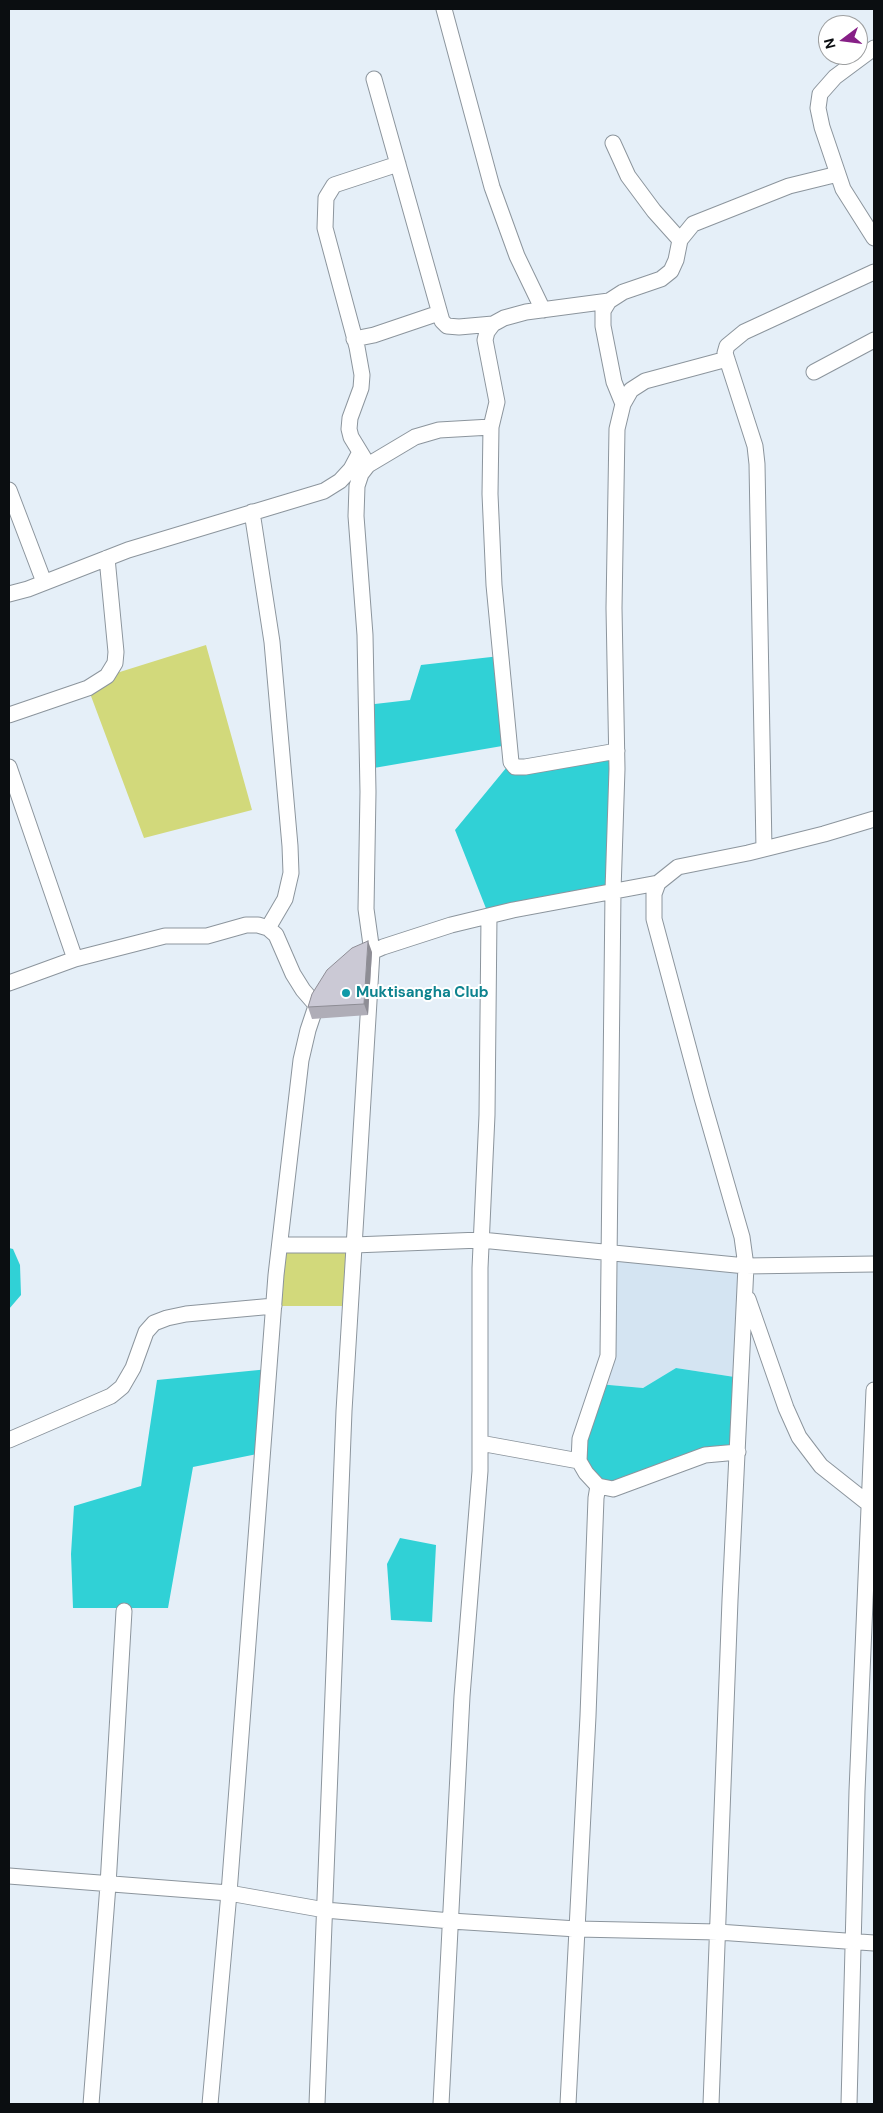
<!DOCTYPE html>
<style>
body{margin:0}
#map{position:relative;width:883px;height:2113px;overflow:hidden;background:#e5eff8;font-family:"DM Sans",sans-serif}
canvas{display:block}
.frame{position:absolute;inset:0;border:10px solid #0b0e11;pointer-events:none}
.north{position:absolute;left:818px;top:15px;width:50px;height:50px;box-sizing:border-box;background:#fff;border:1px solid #9d9fa0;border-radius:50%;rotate:255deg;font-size:14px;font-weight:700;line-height:20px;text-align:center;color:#0b0e11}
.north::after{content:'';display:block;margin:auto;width:18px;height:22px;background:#861f86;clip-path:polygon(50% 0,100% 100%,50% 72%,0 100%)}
</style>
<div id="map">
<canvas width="883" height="2113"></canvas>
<div class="frame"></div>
<div class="north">N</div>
</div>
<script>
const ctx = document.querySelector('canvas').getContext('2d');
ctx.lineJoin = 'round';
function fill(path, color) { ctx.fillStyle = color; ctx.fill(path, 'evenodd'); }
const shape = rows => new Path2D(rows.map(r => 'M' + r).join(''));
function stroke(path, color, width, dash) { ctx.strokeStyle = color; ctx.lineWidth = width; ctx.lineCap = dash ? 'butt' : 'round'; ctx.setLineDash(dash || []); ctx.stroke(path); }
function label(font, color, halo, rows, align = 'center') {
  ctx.font = font + ' "DM Sans",sans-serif'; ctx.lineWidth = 4; ctx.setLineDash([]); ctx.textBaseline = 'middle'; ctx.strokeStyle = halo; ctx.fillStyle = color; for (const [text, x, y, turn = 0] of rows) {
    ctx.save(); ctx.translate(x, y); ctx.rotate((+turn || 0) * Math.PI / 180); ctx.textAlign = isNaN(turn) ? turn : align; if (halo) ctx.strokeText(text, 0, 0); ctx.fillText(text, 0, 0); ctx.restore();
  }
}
const built = shape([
 [610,1253,746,1266,741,1378,676,1368,643,1388,598,1384,601,1373]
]);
const green = shape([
 [206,645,252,810,144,838,88,688,107,676],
 [280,1245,354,1245,350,1306,274,1306]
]);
const water = shape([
 [500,656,508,745,368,769,366,705,410,700,421,665],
 [617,751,613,891,489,916,455,830,511,762],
 [9,1248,13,1249,20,1265,21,1295,9,1309],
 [676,1368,741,1378,738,1452,613,1489,586,1473,580,1439,598,1384,643,1388],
 [269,1369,262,1453,193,1467,168,1608,73,1608,71,1554,74,1506,141,1486,157,1380],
 [400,1538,436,1545,432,1622,391,1620,387,1564]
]);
const minor = shape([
 [444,9,492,187,517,256,543,310],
 [874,48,835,77,820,94,818,108,822,127,843,189,874,238],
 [374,79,442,321,447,326,459,327,493,324],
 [613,143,628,176,654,211,680,240],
 [609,301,526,312,504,318,493,324,487,332,485,340,497,402,491,427,490,494,494,585,511,762,515,767,525,767,617,751],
 [354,339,374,335,439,313],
 [727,359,645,381,631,390,623,404,617,429,614,608,617,769,613,891,608,1356,580,1439,579,1461,586,1473,598,1486,613,1489,705,1455,738,1452],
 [814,372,874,340],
 [623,404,614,382,603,326,603,311,609,301,623,292,661,279,671,271,676,260,680,240,693,224,789,186,838,174],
 [365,460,351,437,349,429,350,418,361,388,362,375,357,347,325,228,326,198,334,185,398,164],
 [9,490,44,582],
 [252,512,272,642,290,846,291,873,285,899,268,928],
 [9,594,28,589,128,550,324,491,340,481,351,469,360,452],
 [9,715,88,688,107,676,115,663,116,652,107,558],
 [9,767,75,959],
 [764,849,757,464,755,446,725,353,727,346,744,332,874,272],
 [365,955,383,947,451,925,513,910,658,883],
 [9,983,75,959,165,936,207,936,246,925,258,925,268,928,276,935,293,974,303,990,316,1005],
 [280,1245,354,1245,481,1240,746,1266,874,1264],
 [748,1299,786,1408,799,1437,821,1466,874,1508],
 [9,1440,111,1396,122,1387,133,1368,146,1332,154,1323,167,1318,186,1314,274,1306],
 [480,1443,579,1461],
 [9,1876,229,1893,325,1910,451,1921,577,1929,718,1932,874,1943],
 [91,2104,108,1885,124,1611],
 [210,2104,229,1893,276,1275,301,1060,308,1030,318,1000],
 [317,2104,344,1411,372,952,366,909,368,792,365,635,356,516,357,486,361,474,368,465,415,437,439,430,491,427],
 [441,2104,462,1696,480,1471,480,1268,487,1115,489,916],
 [568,2104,588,1716,596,1498,598,1486],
 [711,2104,730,1600,746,1266,742,1237,702,1098,654,919,654,894,658,883,678,867,748,853,824,834,874,819],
 [849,2104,857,1791,874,1390]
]);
const wall = shape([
 [372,952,368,1015,312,1019,308,1007]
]);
const shadedWall = shape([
 [368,941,372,952,368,1015,364,1004]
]);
const building = shape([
 [368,941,364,1004,308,1007,312,994,327,970,352,948,368,941]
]);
const markers = [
 [346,993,5,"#0f9aa8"]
];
const cultureNames = [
 ["Muktisangha Club",356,993]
];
fill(built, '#d4e4f2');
fill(green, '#d2d97b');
fill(water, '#30d1d6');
stroke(minor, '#8c959d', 17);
stroke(minor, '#fff', 15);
fill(wall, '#afadb7');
fill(shadedWall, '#8e8d95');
fill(building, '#cbc9d5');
stroke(building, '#8e8d95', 1);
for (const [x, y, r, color] of markers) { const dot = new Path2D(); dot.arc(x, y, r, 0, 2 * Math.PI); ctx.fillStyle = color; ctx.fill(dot); stroke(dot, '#fff', 2); }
label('bold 15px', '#0d838f', '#fff', cultureNames, 'left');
</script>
